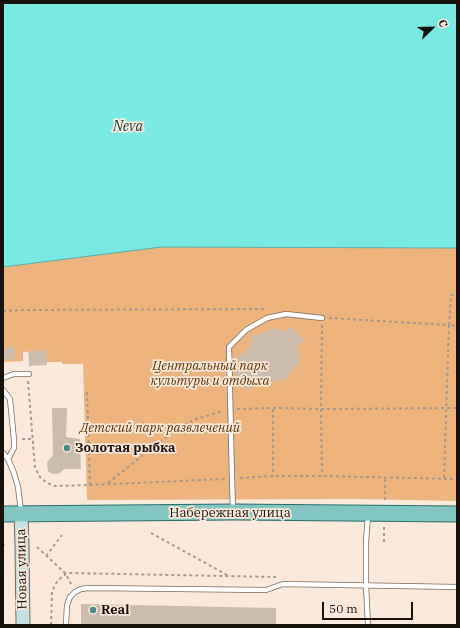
<!DOCTYPE html>
<meta charset="utf-8">
<style>
body{margin:0}
#map{position:relative;width:460px;height:628px;overflow:hidden;background:#fbeadb;font-family:"IBM Plex Serif",serif}
canvas{display:block}
.frame{position:absolute;inset:0;border:4px solid #17110c;pointer-events:none}
.north{position:absolute;left:412px;top:8px;width:40px;height:40px;-webkit-text-stroke:3px #fbeadb;paint-order:stroke;rotate:67deg;font-size:11px;font-weight:700;line-height:16px;text-align:center;color:#17110c}
.north::after{content:'';display:block;margin:auto;width:14px;height:18px;background:#17110c;clip-path:polygon(50% 0,100% 100%,50% 72%,0 100%)}
.scale{position:absolute;left:322px;top:602px;width:91px;height:18px;box-sizing:border-box;border:2px solid #17110c;border-top:0;padding-left:5px;font-size:12px;line-height:14px;white-space:nowrap;color:#17110c;-webkit-text-stroke:3px #fbeadb;paint-order:stroke}
</style>
<div id="map">
<canvas width="460" height="628"></canvas>
<div class="frame"></div>
<div class="north">С</div>
<div class="scale">50 m</div>
</div>
<script>
const ctx = document.querySelector('canvas').getContext('2d');
ctx.lineJoin = 'round';
function fill(path, color) { ctx.fillStyle = color; ctx.fill(path, 'evenodd'); }
const shape = rows => new Path2D(rows.map(r => 'M' + r).join(''));
function stroke(path, color, width, dash) { ctx.strokeStyle = color; ctx.lineWidth = width; ctx.lineCap = dash ? 'butt' : 'round'; ctx.setLineDash(dash || []); ctx.stroke(path); }
function label(font, color, halo, rows, align = 'center') {
  ctx.font = font + ' "IBM Plex Serif",serif'; ctx.lineWidth = 3.5; ctx.setLineDash([]); ctx.textBaseline = 'middle'; ctx.strokeStyle = halo; ctx.fillStyle = color; for (const [text, x, y, turn = 0] of rows) {
    ctx.save(); ctx.translate(x, y); ctx.rotate((+turn || 0) * Math.PI / 180); ctx.textAlign = isNaN(turn) ? turn : align; if (halo) ctx.strokeText(text, 0, 0); ctx.fillText(text, 0, 0); ctx.restore();
  }
}
const green = shape([
 [161,247,457,248,457,501,353,499,87,500,83,364,62,364,62,362,46,362,46,350,23,352,23,361,3,362,3,267]
]);
const water = shape([
 [3,3,457,3,457,248,161,247,3,267,3,3]
]);
const building = shape([
 [270,327,284,332,292,327,304,340,296,348,299,353,299,360,298,367,294,366,290,374,282,382,280,379,260,386,254,383,251,390,244,387,236,374,234,369,240,367,239,355,244,353,253,341,250,337,264,332,268,332],
 [14,347,15,359,3,360,3,348],
 [46,350,47,365,29,366,28,351],
 [52,408,67,408,66,437,80,439,81,469,64,469,60,473,57,474,54,474,50,473,48,471,47,464,48,461,53,455],
 [81,604,276,608,276,625,81,625]
]);
const path = shape([
 [3,311,25,310,266,309],
 [329,318,449,325,451,295,457,295],
 [322,325,321,409,322,476],
 [28,381,35,468,40,477,47,483,55,486,90,485,225,479],
 [87,392,90,485],
 [237,409,273,408,321,409,457,408],
 [273,409,273,476],
 [22,439,33,439],
 [240,478,273,476,322,476,457,479],
 [444,478,449,325,457,326],
 [108,483,177,428,196,419,223,411],
 [385,500,385,477],
 [151,533,229,576],
 [384,542,384,527],
 [3,546,4,544],
 [37,547,66,574,72,586],
 [46,556,62,535],
 [51,625,52,591,58,580,66,574,70,573,276,577]
]);
const lane = shape([
 [3,378,14,374,29,374],
 [3,390,10,399,14,440,14,448,8,459],
 [3,453,8,459,14,473,18,487,21,511],
 [233,511,232,479,229,347,246,330,267,318,286,314,322,318],
 [66,625,67,605,70,597,75,592,81,589,88,588,266,590,283,584,457,587],
 [368,625,366,585,366,542,368,515]
]);
const secondary = shape([
 [21,513,22,545,23,625]
]);
const primary = shape([
 [3,514,234,512,457,514]
]);
const markers = [
 [67,448,4,"#468d89"],
 [93,610,4,"#468d89"]
];
const parkNames = [
 ["Центральный парк",210,366],
 ["культуры и отдыха",210,381],
 ["Детский парк развлечений",160,428]
];
const poiNames = [
 ["Золотая рыбка",75,448],
 ["Real",101,610]
];
const streetNames = [
 ["Набережная улица",230,513],
 ["Новая улица",22,569,-91]
];
const waterNames = [
 ["Neva",128,127]
];
fill(green, '#eeb47e');
fill(water, '#79eae3');
stroke(water, '#5ca9a2', 1);
fill(building, '#ccbcae');
stroke(lane, '#77685b', 6);
stroke(secondary, '#77685b', 15);
stroke(primary, '#276d68', 17);
stroke(path, '#a5988d', 2, [3, 3]);
stroke(lane, '#fff', 4.5);
stroke(secondary, '#c1e2e0', 13);
stroke(primary, '#82c5c2', 15);
for (const [x, y, r, color] of markers) { const dot = new Path2D(); dot.arc(x, y, r, 0, 2 * Math.PI); ctx.fillStyle = color; ctx.fill(dot); stroke(dot, '#fbeadb', 1.5); }
label('italic 13px', '#5c3404', '#fbeadb', parkNames);
label('bold 13px', '#17110c', '#fbeadb', poiNames, 'left');
label('13px', '#17110c', '#fbeadb', streetNames);
label('italic 14px', '#0d4240', '#fbeadb', waterNames);
</script>
